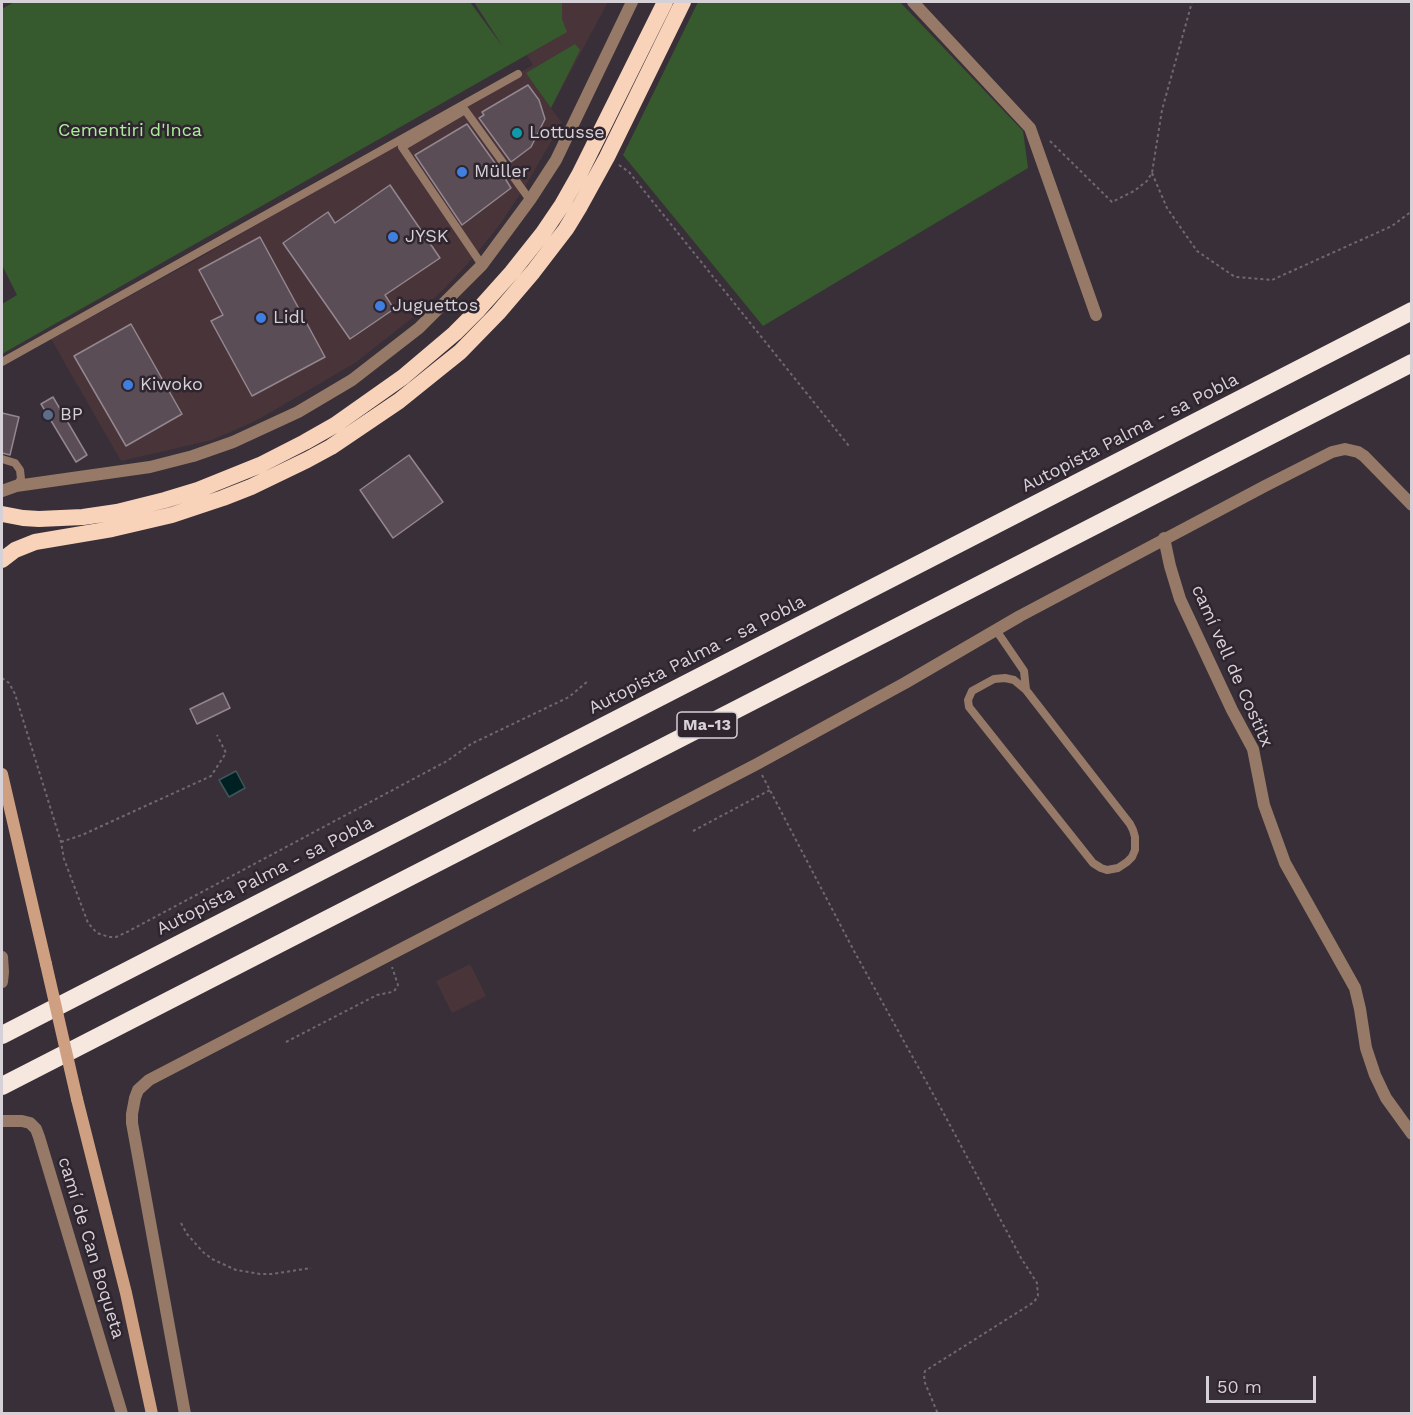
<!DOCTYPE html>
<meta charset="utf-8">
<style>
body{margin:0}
#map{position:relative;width:1413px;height:1415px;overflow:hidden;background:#382f39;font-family:"Work Sans",sans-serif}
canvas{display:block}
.frame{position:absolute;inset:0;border:3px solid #d6d0d7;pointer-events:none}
.scale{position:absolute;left:1206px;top:1376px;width:110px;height:27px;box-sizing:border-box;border:3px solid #d6d0d7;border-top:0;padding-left:8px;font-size:18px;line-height:21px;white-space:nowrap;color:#d6d0d7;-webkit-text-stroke:4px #2e252f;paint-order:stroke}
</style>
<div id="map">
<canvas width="1413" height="1415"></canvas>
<div class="frame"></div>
<div class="scale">50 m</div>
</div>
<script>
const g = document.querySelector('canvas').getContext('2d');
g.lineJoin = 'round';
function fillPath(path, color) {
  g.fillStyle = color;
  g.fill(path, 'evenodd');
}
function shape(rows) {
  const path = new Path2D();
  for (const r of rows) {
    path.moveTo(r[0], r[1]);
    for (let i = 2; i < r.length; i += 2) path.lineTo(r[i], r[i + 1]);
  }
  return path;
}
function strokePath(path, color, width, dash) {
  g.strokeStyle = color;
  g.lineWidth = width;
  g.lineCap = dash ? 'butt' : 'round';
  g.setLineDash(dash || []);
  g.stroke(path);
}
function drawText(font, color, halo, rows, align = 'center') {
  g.font = font + ' "Work Sans",sans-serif';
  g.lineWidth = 5;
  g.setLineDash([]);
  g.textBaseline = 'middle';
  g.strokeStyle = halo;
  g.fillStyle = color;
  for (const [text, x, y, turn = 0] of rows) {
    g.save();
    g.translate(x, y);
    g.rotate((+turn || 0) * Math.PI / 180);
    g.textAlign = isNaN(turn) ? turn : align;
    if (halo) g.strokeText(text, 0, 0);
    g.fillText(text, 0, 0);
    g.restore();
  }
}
fillPath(shape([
 [493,2,608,2,551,108,562,123,526,185,501,223,474,257,444,289,411,319,355,363,266,415,251,423,212,440,121,461,51,339,194,261,533,65],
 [470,964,486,996,452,1013,436,981]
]), '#483439');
fillPath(shape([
 [14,2,470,2,503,47,474,2,562,2,562,19,567,32,2,354,2,304,17,295,2,265,2,9],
 [698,2,900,2,1023,131,1028,168,763,326,623,155],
 [575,44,580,50,551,108,526,73]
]), '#365a2d');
const water = shape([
 [236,771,245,788,229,797,219,780,236,771]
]);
fillPath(water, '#002124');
strokePath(water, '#40565a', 1.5);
const building = shape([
 [528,85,539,100,545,119,531,147,511,162,479,118,484,115,482,112,528,85],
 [467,124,500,170,511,188,462,225,415,155,467,124],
 [390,185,440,258,385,295,394,309,350,339,283,243,328,212,335,223,390,185],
 [260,237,325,357,252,396,211,321,223,315,199,270,260,237],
 [131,324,182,414,126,446,74,356,131,324],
 [53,397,87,455,76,462,41,404,53,397],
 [2,413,19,417,10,455,2,453,2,413],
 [409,455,443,502,393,538,360,490,409,455],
 [223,693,230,708,197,724,190,709,223,693]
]);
fillPath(building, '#5b4d56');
strokePath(building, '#94868f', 1.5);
strokePath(shape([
 [1050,141,1112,202,1134,191,1147,181,1152,173,1162,110,1192,2],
 [619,165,629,172,849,446],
 [1152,173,1167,208,1197,251,1235,277,1272,280,1392,226,1412,211],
 [2,678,9,683,15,694,61,842,64,859,88,923,97,933,109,937,116,937,127,932,447,761,471,744,569,697,588,681],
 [762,775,854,951,943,1112,1021,1258,1037,1283,1038,1296,1034,1302,925,1371,924,1375,925,1383,938,1414],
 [693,831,770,790],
 [61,842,82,835,211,776,226,753,217,735],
 [286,1042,377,995,392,992,395,990,398,985,392,967],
 [181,1223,187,1234,203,1252,212,1259,236,1270,260,1274,272,1274,311,1268]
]), '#706871', 2, [3, 3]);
strokePath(shape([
 [482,265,402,147,465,110,530,200],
 [2,362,518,74],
 [2,459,15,463,20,470,21,479,16,486],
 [996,630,1024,671,1026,690,1130,824,1133,830,1135,837,1135,850,1132,857,1127,862,1118,868,1107,870,1101,868,1093,863,969,707,968,700,972,691,994,679,1005,678,1014,680,1026,690]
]), '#967966', 8);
strokePath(shape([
 [913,2,1030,128,1096,315],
 [2,491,16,486,150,467,193,456,233,442,298,412,352,380,419,328,482,265,530,200,556,160,632,2],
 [1164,538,1170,566,1180,599,1232,710,1253,749,1264,805,1285,863,1355,988,1360,1009,1366,1048,1375,1075,1386,1098,1412,1134],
 [2,957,3,972,2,982],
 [2,1121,22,1121,30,1123,36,1129,39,1137,122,1414],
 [185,1414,132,1123,132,1114,135,1098,138,1090,149,1080,757,764,905,683,1020,616,1265,486,1332,452,1345,449,1358,452,1364,456,1412,505]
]), '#967966', 12);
strokePath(shape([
 [2,774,46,964],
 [77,1099,126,1293,152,1414]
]), '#cea081', 12);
strokePath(shape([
 [2,514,23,518,39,519,83,517,117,512,165,500,198,490,260,465,305,442,335,425,403,377,455,333,478,310,512,272,543,233,562,205,579,175,665,2],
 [2,560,15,550,35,542,112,529,172,515,223,498,251,487,307,460,331,447,399,401,440,368,460,352,498,313,533,272,566,229,580,206,607,157,683,2]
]), '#f8d3ba', 16);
strokePath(shape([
 [2,1035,1412,311],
 [2,1086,1412,363]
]), '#f6e8de', 18);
strokePath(shape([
 [46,964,77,1099]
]), '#cea081', 12);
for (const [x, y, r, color] of [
 [517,133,6,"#0f9aa8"],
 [462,172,6,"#3f7fe0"],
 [393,237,6,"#3f7fe0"],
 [380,306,6,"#3f7fe0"],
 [261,318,6,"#3f7fe0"],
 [128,385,6,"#3f7fe0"],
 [48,415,6,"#5c6f8a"]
]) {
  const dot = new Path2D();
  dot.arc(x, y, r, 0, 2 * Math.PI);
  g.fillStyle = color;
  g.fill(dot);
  strokePath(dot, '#2e252f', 2);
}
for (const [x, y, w] of [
 [707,725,60]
]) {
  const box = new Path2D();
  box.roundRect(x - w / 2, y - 13, w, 26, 4.5);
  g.fillStyle = '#2e252f';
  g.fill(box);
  strokePath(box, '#d6d0d7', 1.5);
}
drawText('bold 16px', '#d6d0d7', null, [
 ["Ma-13",707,725]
]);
drawText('18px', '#aaee9a', '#2e252f', [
 ["Cementiri d'Inca",130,131]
]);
drawText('18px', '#d6d0d7', '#2e252f', [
 ["Lottusse",529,133],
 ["Müller",474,172],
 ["JYSK",405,237],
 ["Juguettos",392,306],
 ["Lidl",273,318],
 ["Kiwoko",140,385],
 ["BP",60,415]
], 'left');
drawText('18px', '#d6d0d7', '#2e252f', [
 ["Autopista Palma - sa Pobla",1130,433,-27],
 ["Autopista Palma - sa Pobla",697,655,-27],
 ["camí vell de Costitx",1232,666,66],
 ["Autopista Palma - sa Pobla",265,876,-27],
 ["camí de Can Boqueta",91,1248,73]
]);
</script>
